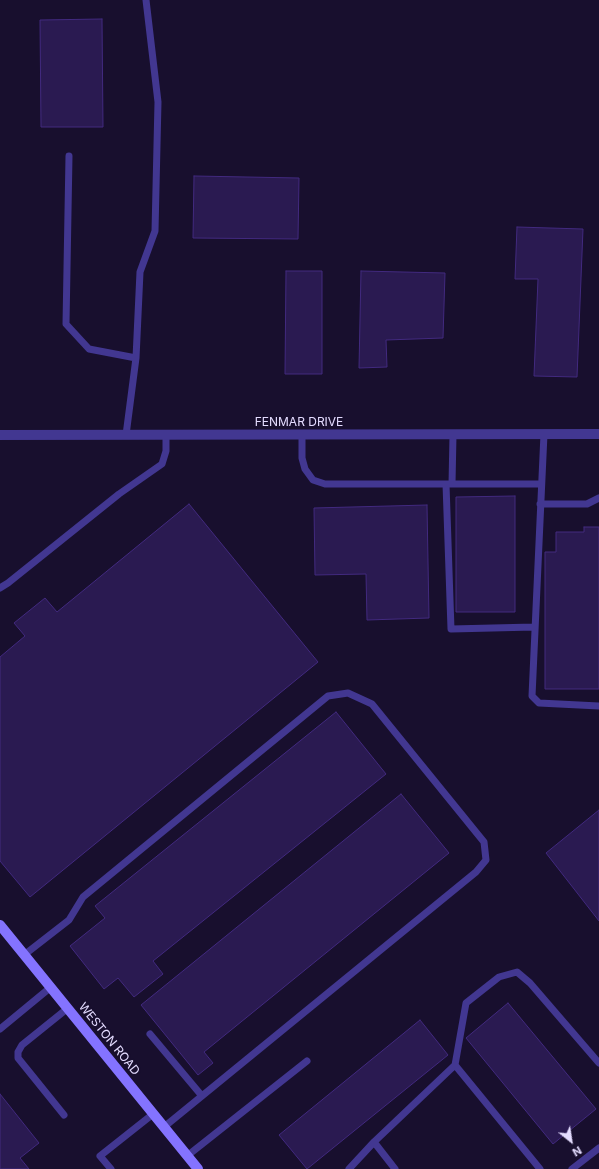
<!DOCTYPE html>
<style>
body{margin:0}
#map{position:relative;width:599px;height:1169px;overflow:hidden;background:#180f2e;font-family:Inter,sans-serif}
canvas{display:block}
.north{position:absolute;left:551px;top:1121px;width:40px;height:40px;-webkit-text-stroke:3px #180f2e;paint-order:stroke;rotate:150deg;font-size:11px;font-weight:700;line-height:16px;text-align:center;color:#e4dcff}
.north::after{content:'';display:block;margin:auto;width:14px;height:18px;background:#e4dcff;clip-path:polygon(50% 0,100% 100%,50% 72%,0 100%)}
</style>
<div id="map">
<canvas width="599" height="1169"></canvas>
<div class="north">N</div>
</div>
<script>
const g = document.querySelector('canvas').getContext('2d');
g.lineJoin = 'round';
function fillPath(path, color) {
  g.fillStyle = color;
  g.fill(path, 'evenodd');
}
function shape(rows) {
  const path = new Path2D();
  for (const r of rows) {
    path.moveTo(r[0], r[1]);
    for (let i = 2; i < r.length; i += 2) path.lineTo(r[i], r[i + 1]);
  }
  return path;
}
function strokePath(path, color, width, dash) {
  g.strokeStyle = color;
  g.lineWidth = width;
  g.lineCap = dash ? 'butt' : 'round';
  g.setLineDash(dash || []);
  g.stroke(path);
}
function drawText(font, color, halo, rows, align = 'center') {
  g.font = font + ' Inter,sans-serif';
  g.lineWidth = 3.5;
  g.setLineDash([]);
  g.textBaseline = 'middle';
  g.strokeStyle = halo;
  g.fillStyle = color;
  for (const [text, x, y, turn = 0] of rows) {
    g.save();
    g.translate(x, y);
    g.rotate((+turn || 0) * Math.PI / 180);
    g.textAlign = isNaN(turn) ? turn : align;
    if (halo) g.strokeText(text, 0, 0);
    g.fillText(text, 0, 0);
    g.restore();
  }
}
const building = shape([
 [102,19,103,127,41,127,40,20,102,19],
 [194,176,299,178,298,239,193,238,194,176],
 [517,227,583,229,577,377,534,376,538,279,515,279,517,227],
 [286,271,322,271,322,374,285,374,286,271],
 [361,271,445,273,443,338,386,340,387,367,359,368,361,271],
 [515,496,515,612,456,612,456,497,515,496],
 [189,504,318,662,30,897,0,861,0,657,25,636,14,623,45,598,57,612,189,504],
 [427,505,429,618,367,620,366,574,315,575,314,508,427,505],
 [584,527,599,527,599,689,545,689,545,552,556,552,556,532,584,532,584,527],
 [336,712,386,774,153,961,163,974,134,997,118,978,104,989,70,946,105,918,95,906,336,712],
 [401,794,449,853,204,1052,213,1063,198,1075,141,1005,401,794],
 [599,810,599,921,546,853,599,810],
 [508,1003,596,1109,553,1144,466,1038,508,1003],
 [420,1020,448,1055,307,1169,279,1135,420,1020],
 [0,1094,39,1143,20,1158,29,1169,0,1169,0,1094]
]);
fillPath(building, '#2a1a51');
strokePath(building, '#422a7f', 1);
strokePath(shape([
 [69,156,66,324,89,349,136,358],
 [544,434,532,696,539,703,599,706],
 [126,435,136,358,140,272,155,231,158,102,146,0],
 [302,435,302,458,305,469,313,480,325,484,541,484],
 [446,484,451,629,534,627],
 [452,484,453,435],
 [540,504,587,504,599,498],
 [0,588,8,583,119,494,162,464,166,451,166,435],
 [24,955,69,920,83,897,328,696,348,693,372,704,484,842,486,860,476,872,164,1127],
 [0,1029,51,987],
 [150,1034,202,1096],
 [455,1065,540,1169],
 [64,1115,18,1058,18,1052,22,1045,68,1008],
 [374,1142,455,1065,466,1003,499,977,517,972,530,983,599,1063],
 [187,1156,307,1061],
 [111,1169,100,1156,153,1114],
 [349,1169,374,1142,395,1169],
 [572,1169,599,1148]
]), '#423791', 7);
strokePath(shape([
 [0,435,599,434]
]), '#423791', 10);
strokePath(shape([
 [0,925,198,1169]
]), '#8473ff', 10);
drawText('12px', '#e4dcff', '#180f2e', [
 ["FENMAR DRIVE",299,422],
 ["WESTON ROAD",109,1039,51]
]);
</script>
